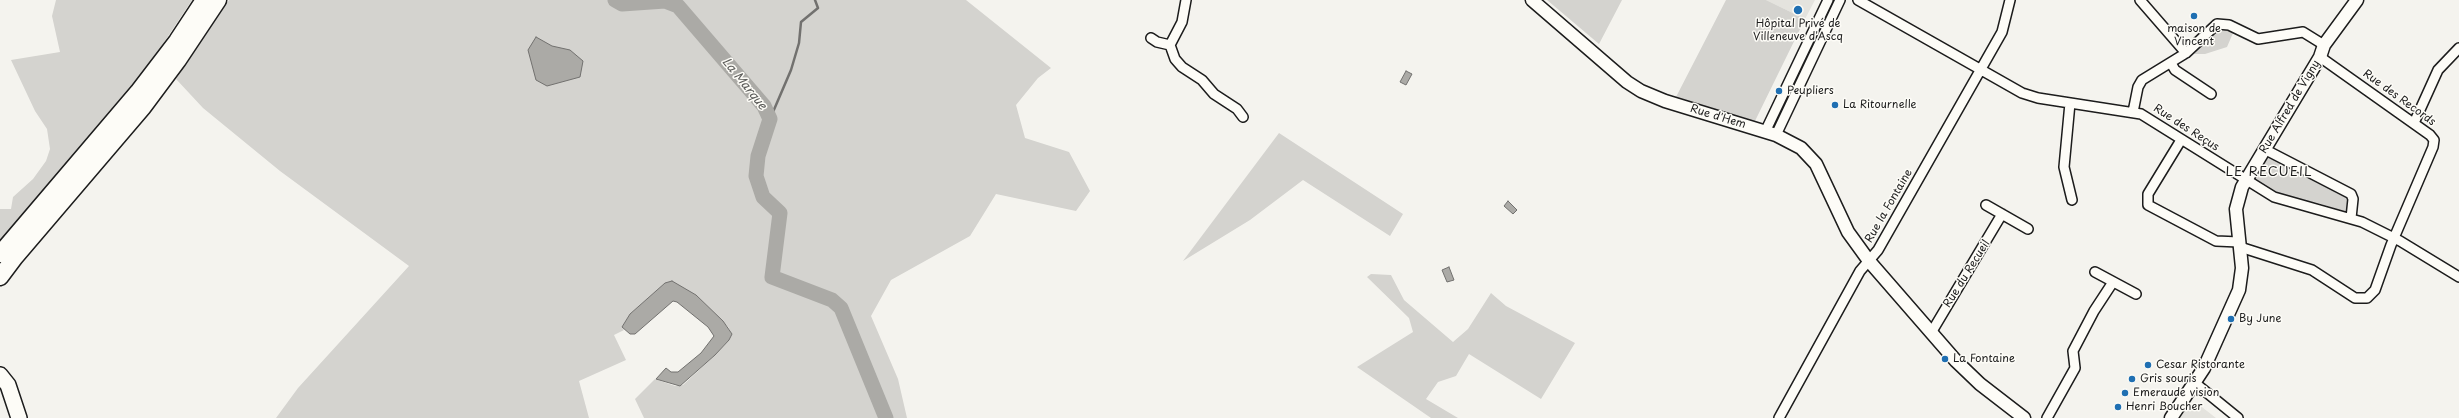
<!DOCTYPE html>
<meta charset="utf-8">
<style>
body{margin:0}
canvas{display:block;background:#f4f3ee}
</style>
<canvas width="2459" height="418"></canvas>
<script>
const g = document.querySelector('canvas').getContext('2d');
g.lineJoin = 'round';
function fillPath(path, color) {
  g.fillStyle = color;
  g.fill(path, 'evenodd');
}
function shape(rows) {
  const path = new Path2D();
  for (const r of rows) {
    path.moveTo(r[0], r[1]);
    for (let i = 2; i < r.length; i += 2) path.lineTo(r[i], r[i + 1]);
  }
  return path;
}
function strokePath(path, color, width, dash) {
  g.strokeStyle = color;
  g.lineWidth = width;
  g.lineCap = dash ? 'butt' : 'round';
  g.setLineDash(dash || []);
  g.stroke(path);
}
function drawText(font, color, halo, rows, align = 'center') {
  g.font = font + ' "Playpen Sans",sans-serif';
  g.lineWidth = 3;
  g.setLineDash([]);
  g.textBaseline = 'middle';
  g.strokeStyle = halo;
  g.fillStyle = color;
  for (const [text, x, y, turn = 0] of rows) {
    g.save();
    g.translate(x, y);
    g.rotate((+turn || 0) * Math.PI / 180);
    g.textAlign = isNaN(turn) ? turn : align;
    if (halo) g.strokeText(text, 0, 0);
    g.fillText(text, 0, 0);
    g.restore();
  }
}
fillPath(shape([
 [1766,0,1815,0,1805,19],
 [2189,404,2198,404,2216,418,2180,418]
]), '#e4e3de');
fillPath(shape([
 [56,0,192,0,147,68,0,245,0,209,11,209,13,197,33,179,46,161,50,149,47,129,35,111,11,60,60,52,52,16],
 [229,0,966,0,1051,68,1038,78,1016,105,1025,138,1069,152,1090,191,1076,211,996,194,970,236,891,280,871,316,898,379,907,418,644,418,635,399,655,379,675,386,683,385,715,355,729,340,732,334,728,327,696,295,665,283,630,314,622,327,624,330,614,335,626,360,579,381,589,418,276,418,298,388,409,266,280,171,203,108,176,79],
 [1547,0,1622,0,1599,44],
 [1726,0,1766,0,1805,19,1755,121,1676,97],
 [2225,30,2233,33,2227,47,2205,54,2194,54,2214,33],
 [1279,133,1403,214,1390,236,1303,180,1250,220,1183,261],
 [2266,153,2346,195,2349,199,2349,213,2318,203,2281,196,2257,184,2253,176],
 [1371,274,1391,275,1404,300,1453,342,1468,329,1491,293,1506,306,1575,343,1541,399,1469,354,1456,376,1438,382,1426,399,1458,418,1431,418,1357,367,1413,332,1409,318,1367,277]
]), '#d4d3cf');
const water = shape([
 [536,37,552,46,570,50,583,61,580,77,547,86,536,80,528,50,536,37],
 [1406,71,1412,74,1406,85,1400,82,1406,71],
 [1508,201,1517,210,1513,214,1504,206,1508,201],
 [1449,267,1454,280,1447,282,1442,270,1449,267],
 [672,281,696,295,723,321,732,334,729,340,715,355,680,386,656,379,666,368,671,372,678,372,701,353,714,336,708,327,677,302,673,301,635,334,630,334,622,327,630,314,665,283,672,281]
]);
fillPath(water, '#abaaa6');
strokePath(water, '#72716f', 1);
strokePath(shape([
 [770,119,791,70,799,43,801,22,818,8,815,0]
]), '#72716f', 2.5);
strokePath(shape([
 [615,0,622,4,665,1,678,6,764,106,770,119,758,156,756,176,763,197,780,213,772,277,832,300,841,308,886,418]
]), '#abaaa6', 15);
const minor = shape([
 [1858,0,2022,93,2038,98,2141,114,2274,197,2362,222,2400,241,2459,277],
 [2140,0,2186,53],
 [1151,38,1157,42,1170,45,1175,59,1182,67,1202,80,1214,94,1237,109,1243,117],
 [1170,45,1182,22,1186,0],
 [2171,63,2175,70,2211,94],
 [2070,103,2064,167,2072,200],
 [2133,112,2138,87,2142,80,2186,53,2217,24,2229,25,2258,39,2303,32,2324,45],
 [2414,123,2438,70,2459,48],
 [1765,132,1828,0],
 [1776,135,1840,0],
 [2181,140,2148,194,2148,205,2216,241,2239,242],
 [2264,149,2351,194,2353,199,2351,218],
 [1986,205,2028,229],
 [2240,247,2312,270,2355,298,2367,298,2375,290,2391,245,2433,147,2434,140,2430,135,2320,57],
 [2095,272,2136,294],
 [1931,333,2002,214],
 [2195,383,2238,418],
 [1779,418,1860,271,1878,250,2002,32,2010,0],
 [2047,418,2075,368,2073,351,2094,311,2113,282]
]);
const tertiary = shape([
 [1532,0,1627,82,1641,91,1665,101,1776,135,1801,148,1816,164,1848,232,1869,261,1956,361,1980,384,2024,418],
 [2171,418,2204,368,2239,290,2242,268,2236,209,2242,187,2320,57,2324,45,2357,0]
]);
const primary = shape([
 [0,375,8,385,19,418]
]);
const trunk = shape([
 [0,254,138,92,177,41,204,0],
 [0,277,15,257,143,107,178,60,218,0]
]);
strokePath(minor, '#1c1c1c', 12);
strokePath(tertiary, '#1c1c1c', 15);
strokePath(primary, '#1c1c1c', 18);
strokePath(trunk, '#1c1c1c', 19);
strokePath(minor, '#fdfcf7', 9);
strokePath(tertiary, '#fdfcf7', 12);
strokePath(primary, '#fdfcf7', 15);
strokePath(trunk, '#fdfcf7', 16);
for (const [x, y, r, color] of [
 [1798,10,5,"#1f6fb2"],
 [2194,16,4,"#1f6fb2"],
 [1779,91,4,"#1f6fb2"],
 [1835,105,4,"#1f6fb2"],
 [2231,319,4,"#1f6fb2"],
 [1945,359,4,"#1f6fb2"],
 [2148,365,4,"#1f6fb2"],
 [2132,379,4,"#1f6fb2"],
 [2125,393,4,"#1f6fb2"],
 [2118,407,4,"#1f6fb2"]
]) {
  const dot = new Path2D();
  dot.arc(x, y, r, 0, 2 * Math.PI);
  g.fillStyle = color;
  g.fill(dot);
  strokePath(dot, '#fdfcf7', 1.5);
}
drawText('11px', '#1c1c1c', '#fdfcf7', [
 ["Hôpital Privé de",1798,24,"center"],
 ["Villeneuve d'Ascq",1798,37,"center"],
 ["maison de",2194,29,"center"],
 ["Vincent",2194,42,"center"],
 ["Peupliers",1787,91],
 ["La Ritournelle",1843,105],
 ["By June",2239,319],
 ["La Fontaine",1953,359],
 ["Cesar Ristorante",2156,365],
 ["Gris souris",2140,379],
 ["Emeraude vision",2133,393],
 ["Henri Boucher",2126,407]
], 'left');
drawText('11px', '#1c1c1c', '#fdfcf7', [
 ["Rue des Records",2399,98,36],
 ["Rue Alfred de Vigny",2290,107,-59],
 ["Rue d'Hem",1718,117,17],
 ["Rue des Reçus",2186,128,33],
 ["Rue la Fontaine",1889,206,-60],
 ["Rue du Recueil",1967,274,-58]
]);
drawText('italic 12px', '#5c5c5a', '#fdfcf7', [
 ["La Marque",744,84,51]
]);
g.letterSpacing = '1px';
drawText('13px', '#1c1c1c', '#fdfcf7', [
 ["LE RECUEIL",2269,172]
]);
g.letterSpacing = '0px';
</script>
